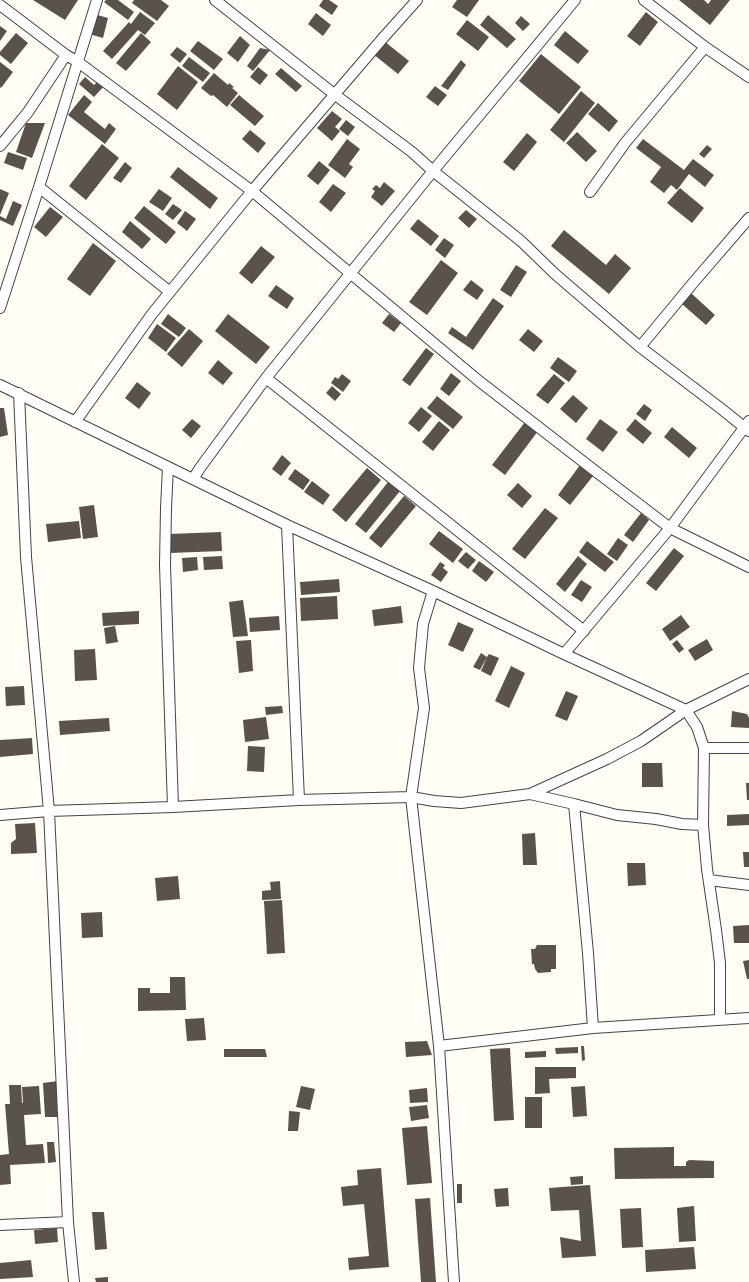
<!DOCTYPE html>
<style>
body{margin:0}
canvas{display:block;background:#fffdf5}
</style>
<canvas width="749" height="1282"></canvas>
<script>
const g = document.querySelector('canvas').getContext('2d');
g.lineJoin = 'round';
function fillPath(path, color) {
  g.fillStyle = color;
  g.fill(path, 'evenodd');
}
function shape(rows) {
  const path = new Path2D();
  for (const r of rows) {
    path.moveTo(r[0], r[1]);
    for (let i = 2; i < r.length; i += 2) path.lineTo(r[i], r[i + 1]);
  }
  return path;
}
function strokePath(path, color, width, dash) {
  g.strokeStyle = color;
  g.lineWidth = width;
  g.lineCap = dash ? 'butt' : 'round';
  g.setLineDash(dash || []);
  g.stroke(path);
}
fillPath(shape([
 [33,0,78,0,65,20],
 [106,0,118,0,134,12,128,20,104,2],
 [134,0,161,0,169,6,157,21,132,3],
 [323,0,329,0,338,6,332,15,319,6],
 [457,0,479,0,467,17,452,7],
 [679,0,704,0,708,4,711,0,730,0,710,25],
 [140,12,155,23,145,35,138,30,112,59,103,51,129,22,131,24],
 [646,12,658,22,640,46,627,36],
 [316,13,331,25,323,36,308,24],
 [94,14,108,18,103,38,89,34],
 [488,15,516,39,507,48,480,25],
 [521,16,530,24,523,31,515,23],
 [467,20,489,37,478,51,456,34],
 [0,26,7,31,0,41],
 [565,31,589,51,578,64,554,45],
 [16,33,28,43,11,64,0,55,0,52],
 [141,33,151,42,126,71,116,63],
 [240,36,250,45,238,62,227,53],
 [198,41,223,59,214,70,190,51],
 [384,41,409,61,398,74,373,54],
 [177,47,187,54,180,63,170,55],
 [260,48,270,50,253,71,247,66],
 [541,54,581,87,559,114,519,81],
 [189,57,210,73,203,82,182,66],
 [461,60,466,65,448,90,441,86],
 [0,62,13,72,1,88,0,87],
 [178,66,198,82,177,110,157,94],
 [258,67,268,75,260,85,250,77],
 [281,68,302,86,296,92,275,74],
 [214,73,228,85,229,83,234,87,232,88,238,93,227,107,213,95,211,96,201,88],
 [85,77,94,85,99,80,105,85,94,97,79,84],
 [435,86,447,95,438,106,426,97],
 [581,91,595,103,564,142,550,130],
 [84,95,92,102,84,112,105,129,109,123,116,129,105,144,68,115],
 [239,95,264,116,255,126,230,105],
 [598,103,618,121,609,132,588,114],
 [332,111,342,119,335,127,340,131,332,141,317,128],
 [346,120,355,127,348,136,339,129],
 [26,123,45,123,32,158,16,152],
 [250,130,266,143,258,153,242,139],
 [577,132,597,151,586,162,566,143],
 [527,133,537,142,514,171,503,162],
 [347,139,360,149,349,164,353,167,345,178,328,165],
 [643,139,684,170,693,159,714,175,705,187,689,174,677,190,671,185,664,193,650,182,661,167,636,148],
 [102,144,119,158,86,200,69,186],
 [707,145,712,149,704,158,699,154],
 [8,152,27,158,23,170,4,163],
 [319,161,330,170,318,185,307,176],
 [125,162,132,168,121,183,113,178],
 [178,167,218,198,210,209,170,177],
 [384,182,395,191,382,206,371,197,375,191,372,189,376,185,380,188],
 [333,184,346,193,331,212,319,202],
 [680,188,704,208,692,223,667,203],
 [0,189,9,193,0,215],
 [159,189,172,198,163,211,149,202],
 [13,201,22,205,13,226,0,220,0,216,6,219],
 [173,204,182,210,173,220,165,214],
 [144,206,176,232,166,244,134,218],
 [50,207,63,217,46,237,34,227],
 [466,210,477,219,469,228,458,218],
 [185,211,196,219,187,231,177,223],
 [418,219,439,236,431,246,410,229],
 [130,221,151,239,142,249,122,232],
 [564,230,606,265,615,254,631,268,609,294,551,246],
 [444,238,454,245,445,258,435,250],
 [93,243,116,261,90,296,67,279],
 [261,246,275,257,252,284,239,273],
 [441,260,458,273,427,315,409,302],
 [516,265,527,272,511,297,500,290],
 [471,280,484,290,477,300,463,290],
 [276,285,294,298,287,309,268,296],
 [691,293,715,315,706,325,682,304],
 [493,298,504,306,473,350,448,333,452,327,466,337],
 [168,314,186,328,179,337,161,324],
 [228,314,270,347,256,364,215,331],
 [389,314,401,323,394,332,382,323],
 [157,324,176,338,166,352,148,338],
 [189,329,203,341,182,367,167,354],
 [528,329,543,341,534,352,519,340],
 [426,348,434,354,410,386,402,380],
 [558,357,577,371,569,382,550,368],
 [218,360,233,373,223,385,208,373],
 [451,373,461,381,449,396,440,389],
 [342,374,351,381,343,392,331,383,335,377,338,379],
 [554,374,565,383,548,404,536,395],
 [137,382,151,393,139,409,125,398],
 [332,386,341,394,335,401,326,393],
 [573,395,588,408,576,423,560,409],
 [437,396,463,417,453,429,427,408],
 [644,404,652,410,645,421,636,414],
 [421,407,432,416,419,432,408,423],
 [0,408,4,408,8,435,0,437],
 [192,419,201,426,191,438,182,430],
 [600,419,618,432,603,452,586,439],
 [635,419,652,433,643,444,626,430],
 [439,421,450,430,433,451,422,442],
 [525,422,538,431,505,475,492,465],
 [672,427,697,448,689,458,664,437],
 [282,455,291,463,281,476,272,469],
 [580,465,593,476,570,505,558,495],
 [367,468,381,480,346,522,332,510],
 [295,469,310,480,303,490,288,479],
 [312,481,330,495,323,505,304,492],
 [388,482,400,491,366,533,355,524],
 [518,483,532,496,522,508,507,495],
 [404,496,416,506,381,548,369,538],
 [94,505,98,537,83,539,79,507],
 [545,508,558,518,525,559,512,549],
 [641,513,649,520,633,542,624,535],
 [79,521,81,538,48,542,46,524],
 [439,531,463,549,453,563,429,544],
 [221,532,222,551,170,553,169,534],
 [618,538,628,545,617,561,607,554],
 [587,541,614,562,605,572,579,552],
 [674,548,684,556,656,591,646,583],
 [466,552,476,560,468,569,458,561],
 [222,556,223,569,204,570,203,557],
 [578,556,587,564,565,592,556,584],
 [197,557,198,570,183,572,182,558],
 [479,561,494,572,486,582,472,571],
 [440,562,445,565,443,568,448,572,441,582,431,575],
 [339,579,340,592,301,595,300,582],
 [581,580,592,587,582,602,571,595],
 [337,596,338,619,301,621,300,598],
 [243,600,248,636,233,637,229,602],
 [401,606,403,623,374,626,372,610],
 [139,611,139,624,103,626,102,613],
 [681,615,690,627,670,641,662,629],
 [279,616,280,630,250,632,249,618],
 [458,622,474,629,463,652,448,645],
 [115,626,118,642,106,644,104,628],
 [707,639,713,650,695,661,688,650],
 [251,640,253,671,239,673,236,641],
 [677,640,684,649,679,653,672,644],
 [95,649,97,680,75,681,74,650],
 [481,653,487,657,489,654,499,658,491,676,481,671,487,657,480,670,473,667],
 [511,666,525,673,509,708,495,701],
 [24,686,25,705,6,706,5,687],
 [566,691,578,696,567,721,555,716],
 [282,706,283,713,266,715,265,707],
 [732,711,747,714,749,718,749,728,731,727],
 [266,717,269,739,245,742,243,720],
 [109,718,110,731,60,735,59,721],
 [32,738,33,754,0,757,0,740],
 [248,746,265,747,264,772,247,771],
 [642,763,662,763,663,787,642,787],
 [746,783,749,783,749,800,747,800],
 [749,814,749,825,727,826,727,815],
 [35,823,37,853,11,854,11,843,16,839,15,824],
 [535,833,537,865,523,865,522,834],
 [743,852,749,852,749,867,744,867],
 [627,863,645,863,646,885,628,886],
 [178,876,180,899,157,901,155,878],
 [280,881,281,899,262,900,262,891,271,890,270,882],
 [282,900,285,953,267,954,264,901],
 [102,912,103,937,82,938,81,913],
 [749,925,749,943,734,943,733,926],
 [537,945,556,945,556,969,551,969,551,972,538,973,535,969,534,964,532,964,531,949,535,949],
 [749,960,749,979,747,979,743,961],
 [170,977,185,977,186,1010,138,1011,138,988,150,988,150,993,170,993],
 [204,1018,206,1040,187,1041,185,1019],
 [427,1041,432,1055,406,1057,405,1042],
 [581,1046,584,1046,585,1060,582,1061],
 [578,1047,578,1053,556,1054,555,1048],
 [510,1048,514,1120,494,1121,490,1049],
 [224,1049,265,1049,267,1057,224,1057],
 [546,1051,546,1057,525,1058,525,1052],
 [535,1067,576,1067,576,1078,549,1079,550,1093,535,1094],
 [58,1081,60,1117,45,1117,43,1083],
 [9,1085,21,1085,22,1103,23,1103,22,1087,39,1086,41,1114,24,1115,26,1145,43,1144,45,1163,10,1165,11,1184,0,1185,0,1155,9,1154,5,1104,10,1104],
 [301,1086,315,1089,310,1110,296,1107],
 [585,1086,587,1116,573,1117,571,1087],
 [427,1088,428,1102,410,1103,409,1090],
 [525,1097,542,1097,542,1128,525,1128],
 [427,1105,429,1118,411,1121,409,1107],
 [289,1111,300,1112,298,1131,288,1131],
 [427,1126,432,1183,407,1185,402,1128],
 [47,1142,54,1142,56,1162,48,1163],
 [674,1147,674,1166,686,1166,686,1162,689,1160,714,1161,714,1178,615,1179,614,1148],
 [381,1168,389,1267,349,1270,348,1258,369,1256,364,1204,343,1206,341,1187,358,1185,357,1170],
 [583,1176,583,1184,571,1185,570,1177],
 [457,1184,462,1184,462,1203,457,1203],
 [590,1185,596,1256,562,1258,560,1237,581,1241,579,1210,551,1211,549,1188],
 [508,1188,509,1206,496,1207,494,1189],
 [430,1198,436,1282,421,1282,415,1199],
 [694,1206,696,1241,679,1242,677,1208],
 [641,1208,643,1247,622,1248,620,1209],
 [92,1212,104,1212,107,1249,95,1250],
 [57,1228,58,1242,35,1244,34,1230],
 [694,1247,696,1269,646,1272,645,1250],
 [31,1260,33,1277,0,1279,0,1263],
 [108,1277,108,1282,96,1282,95,1278]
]), '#5a524d');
const minor = shape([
 [215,0,334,94,412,152,433,171,521,241,555,274,640,347,719,407,749,431],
 [644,0,705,47,749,77],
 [0,5,66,55,78,62,252,191,479,381,590,467,670,528,749,567],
 [0,146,28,112,66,55],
 [39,187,170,292],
 [590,192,625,143,705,47],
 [0,308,39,187,97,0],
 [640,347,693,283,749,218],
 [266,378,584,631],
 [0,385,287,525,433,591,564,654,686,710,749,679],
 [19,393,26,557,49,811,68,1222,74,1282],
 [75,422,152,314,252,191,383,38,417,0],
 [168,467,166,508,165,565,173,807],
 [193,479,200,468,266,378,433,171,575,0],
 [287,525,299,800],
 [433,591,423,624,419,668,424,708,411,797,439,1046,454,1282],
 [564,654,670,528,749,421],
 [704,748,749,748],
 [530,794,574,804,617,815,656,819,682,824,703,825],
 [574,804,588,953,593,1028],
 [0,815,49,811,173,807,299,800,411,797,434,801,461,803,530,794,607,759,641,741,686,710,697,727,704,748,703,825,707,869,716,930,720,963,720,1020],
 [709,880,749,885],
 [439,1046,593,1028,749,1018],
 [0,1225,68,1222]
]);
strokePath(minor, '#444', 12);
strokePath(minor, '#fff', 10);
</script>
